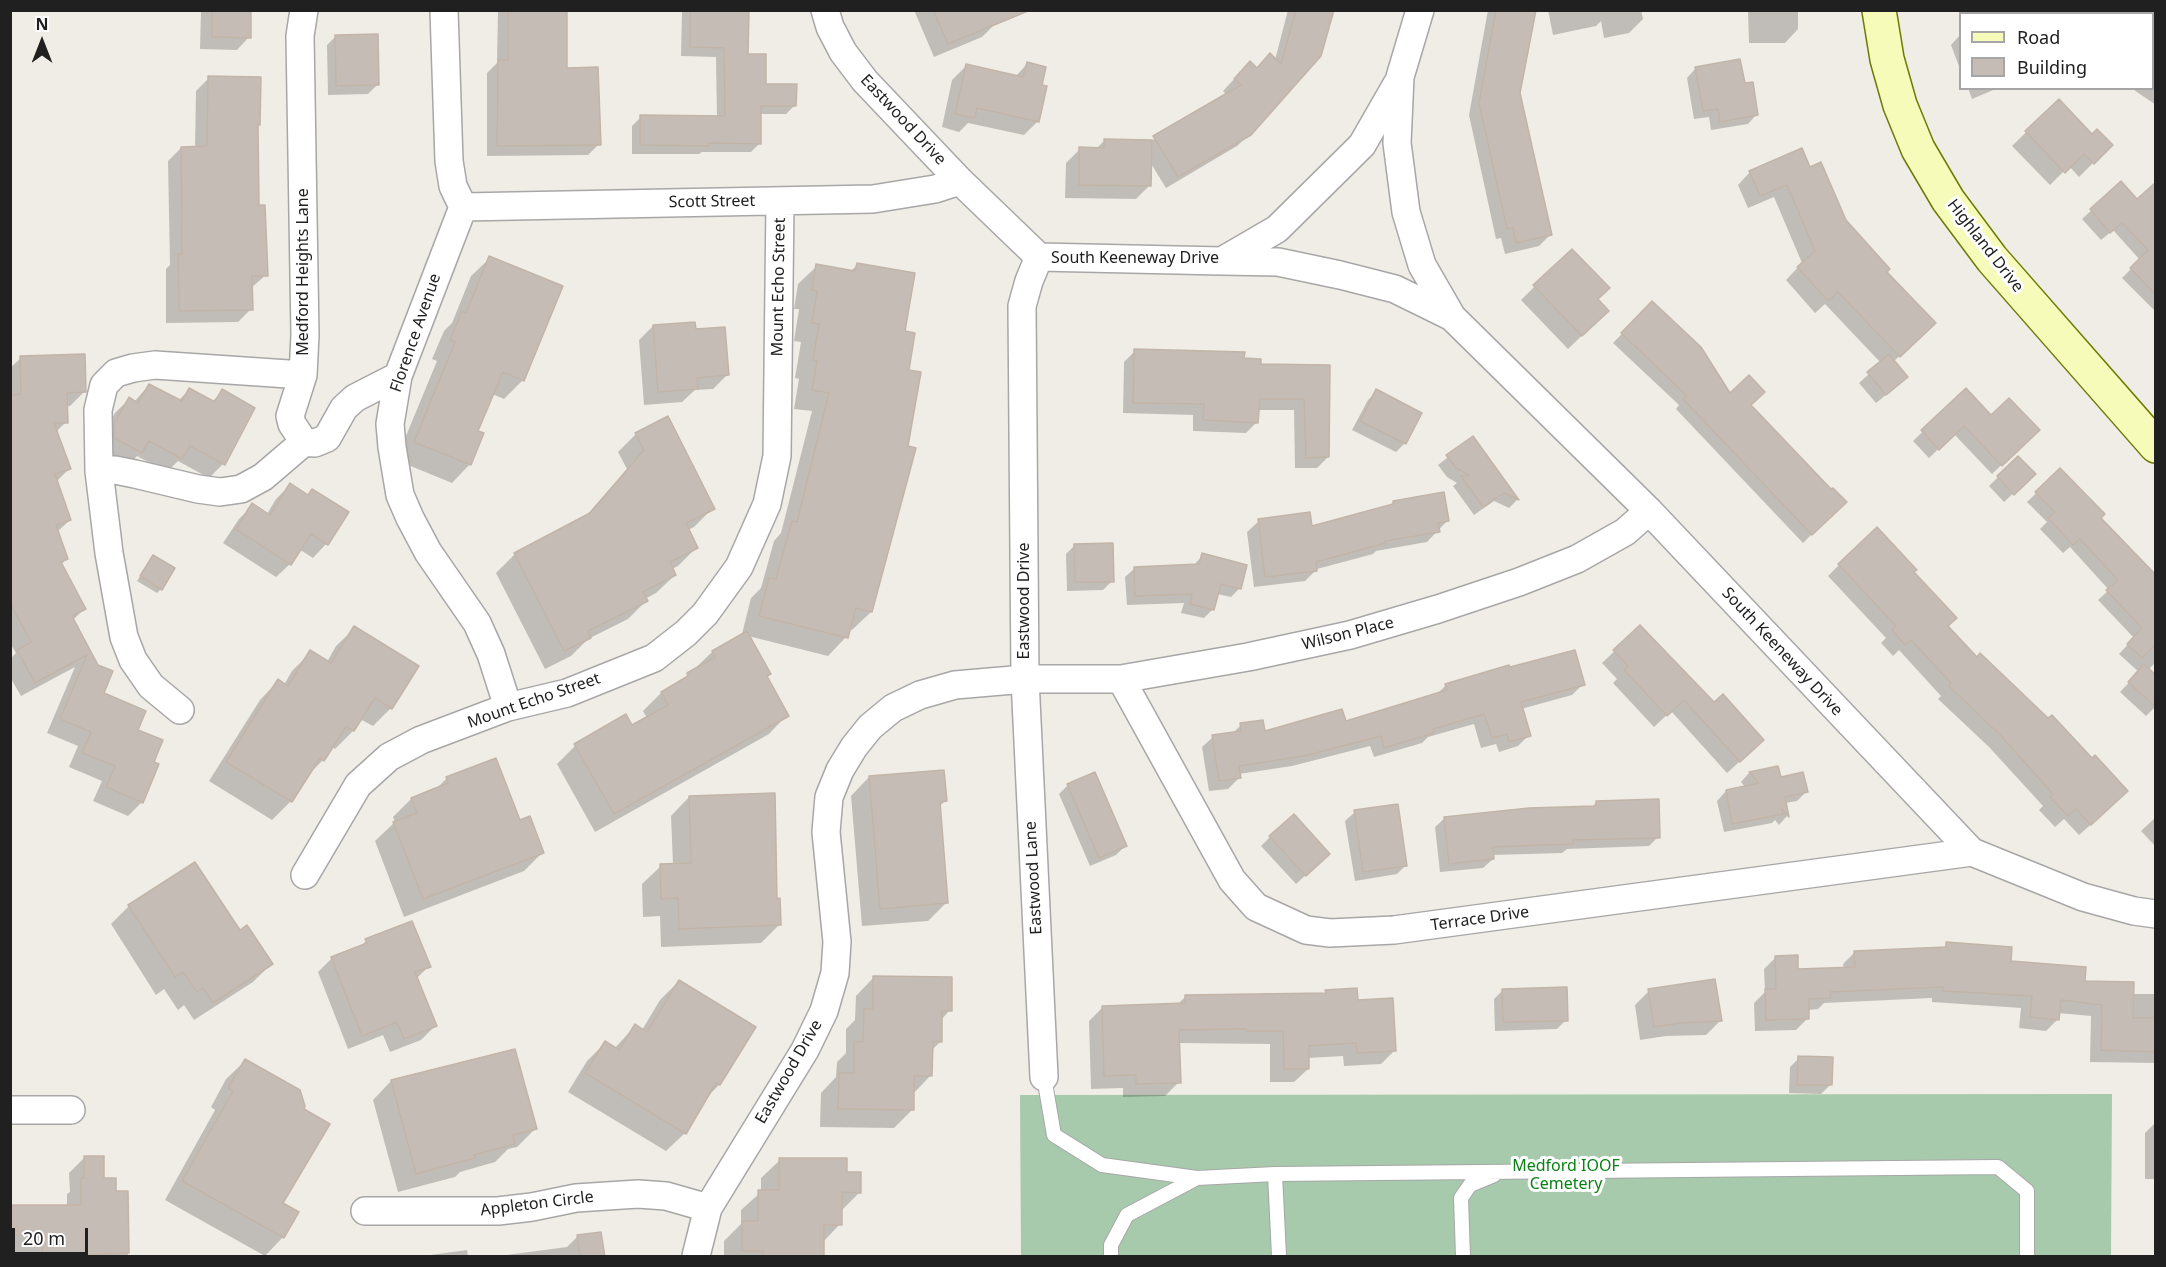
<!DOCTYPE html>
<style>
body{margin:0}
#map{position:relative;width:2166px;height:1267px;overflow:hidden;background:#f0ede6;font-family:"Noto Sans",sans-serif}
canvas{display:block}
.frame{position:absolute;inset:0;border:12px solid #202020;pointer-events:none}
.legend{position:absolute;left:1959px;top:12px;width:195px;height:78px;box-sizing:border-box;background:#fff;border:2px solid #a6a6a6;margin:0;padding:8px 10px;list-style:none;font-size:18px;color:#202020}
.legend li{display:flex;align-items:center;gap:12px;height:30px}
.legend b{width:30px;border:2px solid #a6a6a6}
.north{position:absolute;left:12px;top:12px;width:60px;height:60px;-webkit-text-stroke:4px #fff;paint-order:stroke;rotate:0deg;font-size:16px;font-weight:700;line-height:24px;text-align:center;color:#202020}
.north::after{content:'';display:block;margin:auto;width:21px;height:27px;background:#202020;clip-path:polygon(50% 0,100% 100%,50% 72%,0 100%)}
.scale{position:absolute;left:12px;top:1228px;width:76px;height:27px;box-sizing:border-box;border:3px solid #202020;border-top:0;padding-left:8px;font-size:18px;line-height:21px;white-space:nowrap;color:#202020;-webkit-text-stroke:4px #fff;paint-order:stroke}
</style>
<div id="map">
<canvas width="2166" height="1267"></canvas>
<div class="frame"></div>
<ul class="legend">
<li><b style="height:8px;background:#f7fbba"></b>Road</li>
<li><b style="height:16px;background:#c5bdb5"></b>Building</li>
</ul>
<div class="north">N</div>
<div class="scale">20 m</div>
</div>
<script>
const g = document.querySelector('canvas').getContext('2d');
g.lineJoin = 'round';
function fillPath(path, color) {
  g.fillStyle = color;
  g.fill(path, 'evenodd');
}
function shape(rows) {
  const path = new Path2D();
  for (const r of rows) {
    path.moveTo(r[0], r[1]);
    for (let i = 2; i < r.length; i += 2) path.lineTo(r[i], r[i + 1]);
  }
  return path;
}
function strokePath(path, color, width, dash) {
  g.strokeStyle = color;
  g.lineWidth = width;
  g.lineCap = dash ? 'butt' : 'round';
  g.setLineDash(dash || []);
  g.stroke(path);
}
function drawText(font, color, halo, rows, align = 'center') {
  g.font = font + ' "Noto Sans",sans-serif';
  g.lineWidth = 6;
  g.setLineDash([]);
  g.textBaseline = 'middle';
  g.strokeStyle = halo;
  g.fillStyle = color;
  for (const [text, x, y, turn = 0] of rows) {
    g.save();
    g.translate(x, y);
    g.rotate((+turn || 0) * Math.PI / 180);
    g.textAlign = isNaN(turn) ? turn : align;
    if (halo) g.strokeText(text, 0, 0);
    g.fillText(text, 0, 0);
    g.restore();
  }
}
fillPath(shape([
 [2112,1094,2111,1256,1021,1256,1020,1095]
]), '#a7caac');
fillPath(shape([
 [201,10,250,10,249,37,237,50,200,49],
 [498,10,565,10,565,70,599,144,588,155,487,156,487,73,497,63],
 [682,10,748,10,747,56,765,85,795,105,786,114,760,114,760,143,751,152,702,152,699,154,632,154,632,126,641,117,717,118,716,57,681,56],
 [914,10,990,10,996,23,982,37,934,57],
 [1288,10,1332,10,1250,134,1237,146,1166,188,1150,162,1150,185,1136,199,1065,198,1066,163,1080,149,1096,149,1104,141,1151,141,1227,95,1223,91,1238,75,1256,69,1275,60],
 [1488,10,1534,10,1519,93,1550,235,1539,246,1505,254,1501,238,1496,239,1469,115],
 [1548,10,1641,10,1643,19,1629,33,1604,38,1601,21,1596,26,1553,35],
 [1748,10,1798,10,1798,29,1785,43,1749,43],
 [2156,13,2156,39,2152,37,2152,16],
 [1960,35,1960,69,1951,45],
 [336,36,377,85,368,94,328,95,327,45],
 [2156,59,2156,105,2134,90,2152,88,2152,63],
 [1027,64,1040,86,1038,121,1024,135,968,123,959,132,942,127,952,80,966,66,1015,77],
 [1696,68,1744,85,1757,114,1748,124,1711,130,1709,117,1694,119,1687,78],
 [209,78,256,126,258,207,266,275,251,288,251,309,238,322,166,323,166,269,170,265,168,161,181,148,195,148,196,91],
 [1968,88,1998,88,1972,99],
 [2058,101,2092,136,2111,145,2079,177,2069,166,2050,185,2012,146],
 [1810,169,1845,221,1885,272,1921,336,1893,362,1897,386,1876,403,1859,383,1881,363,1825,304,1815,313,1786,280,1802,263,1774,197,1748,208,1738,185,1750,172],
 [2121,183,2137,201,2156,192,2156,312,2122,278,2140,260,2113,230,2101,240,2082,219],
 [490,258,523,380,504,399,492,394,476,432,470,464,452,483,396,460,437,361,432,359,444,331,452,323,471,276],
 [857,265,903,332,871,612,852,630,849,629,846,637,828,656,748,636,770,674,766,678,787,715,769,734,595,832,557,764,575,746,631,727,647,718,643,711,661,693,680,683,712,652,744,635,742,634,751,598,761,588,774,541,781,533,812,411,794,409,799,379,795,378,801,342,794,341,799,309,794,309,798,284,817,266,850,272],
 [1535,286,1596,300,1593,325,1568,349,1521,300],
 [1652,303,1730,395,1749,405,1831,491,1844,502,1803,543,1676,409,1679,405,1613,343],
 [653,326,694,331,727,375,713,389,695,390,682,402,644,405,639,340],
 [1135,351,1243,360,1260,365,1329,367,1328,457,1317,468,1295,468,1294,410,1258,410,1257,422,1246,433,1193,431,1193,415,1123,413,1124,362],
 [21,358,84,392,70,406,66,406,66,422,56,432,69,469,56,482,70,520,57,532,66,559,61,565,85,608,73,620,97,666,102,694,136,731,152,763,142,802,128,816,93,801,102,781,69,767,78,746,47,733,75,667,21,696,10,677,10,659,16,653,10,643,10,368],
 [149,385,178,401,189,390,212,402,222,391,223,464,209,478,178,461,167,472,137,456,127,466,101,452,101,439,115,413,129,399,134,402],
 [1966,390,1991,417,2038,430,1992,474,1954,434,1929,458,1913,441],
 [1377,391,1405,443,1396,452,1352,430,1368,400],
 [636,434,713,508,694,527,688,530,696,548,678,566,672,569,675,575,656,593,645,599,646,601,628,619,588,639,571,656,545,669,496,573,515,554,585,517,627,469,618,452],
 [1473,438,1517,500,1509,508,1494,501,1474,515,1453,486,1457,483,1447,477,1438,465],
 [2060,470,2156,586,2156,662,2148,670,2156,706,2146,716,2120,692,2139,672,2119,654,2134,638,2098,600,2109,590,2070,547,2063,553,2040,529,2047,522,2027,502],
 [2034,474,2004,502,1989,486,1998,477],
 [290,485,307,496,312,490,326,544,313,558,299,549,290,564,276,577,223,543,239,519,253,505,267,514,276,499],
 [1393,503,1448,520,1427,542,1376,551,1373,554,1317,569,1305,581,1254,587,1247,532,1259,521,1311,528,1389,507],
 [1075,545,1112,581,1103,590,1067,591,1066,554],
 [1203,555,1240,588,1231,597,1217,594,1213,609,1204,618,1181,613,1184,603,1127,605,1125,577,1135,568,1193,566],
 [153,557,161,589,157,593,137,581],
 [1839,565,1912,572,1946,626,1977,659,2099,768,2115,803,2079,835,2064,819,2055,827,2039,810,2043,806,1989,747,1938,699,1941,696,1899,650,1893,656,1881,643,1886,638,1828,576],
 [1640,627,1750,752,1727,773,1671,711,1654,727,1613,683,1617,679,1602,663],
 [355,628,391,708,373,726,360,719,353,731,335,749,332,747,323,760,305,778,291,801,272,820,209,781,260,700,278,681,284,685,292,671,311,652,327,662,336,646],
 [1583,684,1572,695,1521,709,1529,735,1518,746,1499,752,1496,744,1481,748,1474,724,1428,737,1422,743,1374,757,1370,746,1292,766,1239,774,1239,778,1228,789,1209,791,1202,747,1213,737,1232,734,1241,725,1264,732,1345,723,1436,695,1446,685],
 [1777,768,1779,779,1806,792,1797,801,1785,803,1787,816,1779,825,1775,820,1772,823,1724,832,1717,801,1726,791,1746,788,1741,782,1749,773],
 [869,777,945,801,939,807,946,903,928,921,862,926,851,796],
 [447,778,519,822,542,853,524,871,404,917,375,841,395,822,393,817,411,799,435,790],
 [1068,785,1125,846,1116,855,1090,866,1059,794],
 [689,797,775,900,779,925,761,943,661,947,660,916,643,917,642,884,661,866,673,865,671,816],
 [1597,802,1658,837,1649,846,1567,849,1562,853,1492,855,1493,859,1483,868,1440,872,1435,827,1445,818,1591,808],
 [1355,812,1406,865,1397,874,1355,881,1345,821],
 [2156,817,2156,847,2141,831],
 [1270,837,1319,863,1296,884,1261,846],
 [129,906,240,932,271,964,253,982,194,1020,184,1005,178,1010,164,989,156,995,111,924],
 [366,941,429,966,416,979,435,1026,421,1040,390,1052,383,1035,348,1049,318,972,332,958,360,947],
 [1947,944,2083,982,2132,994,2156,994,2156,1063,2090,1062,2091,1016,2058,1013,2058,1019,2046,1031,2019,1028,2021,1008,1932,1002,1932,998,1824,1003,1818,1009,1808,1010,1808,1018,1796,1030,1755,1031,1754,1003,1765,992,1764,969,1776,957,1797,970,1844,969,1843,964,1855,952,1942,949],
 [874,977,950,1010,941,1020,940,1042,931,1051,931,1075,913,1094,913,1109,894,1128,820,1127,821,1093,836,1077,837,1062,846,1053,846,1029,855,1020,856,996],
 [679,981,719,1085,705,1099,685,1133,666,1151,568,1092,587,1061,605,1043,614,1049,635,1026,642,1030,660,1000],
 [1503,990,1566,1020,1557,1029,1495,1031,1494,999],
 [1649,991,1720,1021,1706,1035,1666,1036,1640,1040,1635,1005],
 [1326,992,1357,1001,1395,1050,1381,1064,1344,1066,1343,1056,1308,1058,1308,1069,1294,1082,1270,1082,1270,1044,1178,1043,1179,1082,1165,1096,1123,1097,1123,1088,1091,1089,1089,1021,1103,1007,1177,1005,1186,996,1323,995],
 [1799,1058,1830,1085,1821,1094,1789,1093,1790,1067],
 [245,1061,281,1203,283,1237,265,1256,165,1200,215,1110,211,1107,226,1079],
 [391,1081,535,1129,517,1147,508,1149,495,1162,460,1172,455,1177,398,1192,373,1100],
 [2156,1122,2156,1179,2145,1179,2145,1133],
 [84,1158,115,1192,126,1192,128,1256,10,1256,10,1207,67,1207,67,1194,70,1192,69,1173],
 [780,1160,845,1173,860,1192,841,1211,840,1224,823,1242,823,1256,724,1256,724,1241,741,1224,741,1210,761,1192,761,1178],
 [578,1236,603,1256,499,1256,567,1247],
 [467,1250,468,1256,423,1256]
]), '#0003');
const building = shape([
 [212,10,251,10,251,38,212,37,212,10],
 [508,10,567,10,567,68,598,67,601,145,497,146,498,60,508,60,508,10],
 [690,10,749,10,748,54,766,54,766,84,797,84,796,106,761,106,761,144,709,143,709,146,640,145,640,115,725,116,724,48,690,47,690,10],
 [933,10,1028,10,1028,11,948,44,933,10],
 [1296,10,1334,10,1321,56,1251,135,1178,177,1153,136,1241,85,1234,79,1250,61,1257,68,1270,53,1281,64,1296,10],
 [1496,10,1536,10,1520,93,1552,235,1516,243,1513,228,1507,229,1479,103,1496,10],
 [378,34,379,85,336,86,335,35,378,34],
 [1740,59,1745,83,1753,82,1758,115,1720,122,1718,109,1703,111,1695,67,1740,59],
 [1027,62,1046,67,1042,85,1047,86,1039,122,977,108,975,118,955,114,966,64,1023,77,1027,62],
 [208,76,261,77,260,125,258,125,259,205,265,205,268,276,252,276,253,310,179,311,178,254,182,254,181,147,207,146,208,76],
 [2059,99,2092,134,2097,129,2113,145,2094,164,2084,154,2065,173,2025,131,2059,99],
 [1104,139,1152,140,1151,186,1079,185,1079,147,1104,148,1104,139],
 [1802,148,1810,167,1821,162,1846,220,1890,269,1887,272,1936,323,1900,357,1838,292,1828,301,1797,267,1815,251,1787,185,1760,196,1749,171,1802,148],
 [2121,181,2137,199,2156,182,2156,295,2130,268,2148,250,2122,223,2110,233,2090,209,2121,181],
 [1572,249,1610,288,1598,299,1609,311,1582,336,1533,285,1572,249],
 [489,256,563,286,524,381,503,372,478,431,484,433,471,465,414,442,455,342,450,340,462,311,466,313,489,256],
 [857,263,915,273,905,331,915,333,909,370,921,372,908,446,916,448,872,612,856,608,848,638,759,616,769,578,776,579,792,521,797,522,829,393,812,390,817,361,813,360,819,324,812,323,817,291,812,290,816,264,855,271,857,263],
 [1652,301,1701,347,1730,393,1749,375,1765,392,1751,405,1831,489,1833,488,1847,502,1812,535,1683,399,1687,396,1621,333,1652,301],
 [695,322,696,329,725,327,729,375,697,378,698,389,658,392,653,325,695,322],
 [1134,349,1245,352,1244,358,1261,359,1261,364,1330,365,1329,457,1306,458,1304,399,1260,399,1258,423,1203,420,1204,404,1133,403,1134,349],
 [85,354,86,392,67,393,68,423,54,423,71,469,55,474,71,520,56,525,68,559,61,562,86,609,72,616,98,665,113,671,104,693,146,711,138,730,163,740,154,762,159,764,143,803,106,787,115,766,82,753,91,732,60,719,87,655,35,683,17,650,31,642,10,603,10,395,21,394,20,356,85,354],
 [1889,354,1908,377,1886,395,1867,372,1889,354],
 [149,384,182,401,189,388,215,402,222,389,255,408,225,465,190,446,182,459,149,441,142,453,114,438,114,424,129,397,138,403,149,384],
 [1966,388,1991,415,2009,398,2040,430,2002,466,1964,426,1939,450,1921,430,1966,388],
 [1376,389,1422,413,1406,444,1360,421,1376,389],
 [668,416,715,509,686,523,698,548,670,562,676,575,643,592,648,601,588,631,591,638,564,651,514,553,590,513,644,450,635,433,668,416],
 [1473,436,1519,500,1504,493,1483,507,1461,476,1469,475,1456,468,1446,455,1473,436],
 [2018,456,2036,474,2014,495,1997,476,2018,456],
 [2060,468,2105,514,2101,518,2156,575,2156,644,2142,658,2127,644,2142,628,2106,590,2118,580,2080,539,2073,545,2048,518,2055,512,2035,492,2060,468],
 [290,483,308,495,312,489,349,512,328,545,311,534,291,565,236,529,252,503,270,515,290,483],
 [1444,492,1449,521,1438,523,1440,532,1385,541,1386,543,1316,562,1317,571,1265,577,1258,519,1310,512,1312,526,1393,504,1393,501,1444,492],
 [1877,527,1917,570,1914,572,1957,618,1948,626,1977,657,1980,653,2048,718,2052,715,2092,758,2095,755,2128,791,2091,825,2076,809,2068,816,2050,797,2053,794,2001,736,1949,686,1951,683,1911,640,1905,645,1892,630,1896,626,1838,564,1877,527],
 [1113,543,1114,582,1075,582,1074,544,1113,543],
 [1202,553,1247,565,1241,589,1221,584,1214,610,1190,604,1192,594,1135,596,1134,567,1199,564,1202,553],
 [153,555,175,568,162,590,140,576,153,555],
 [1640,625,1714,702,1723,694,1764,740,1740,762,1684,700,1667,716,1624,670,1628,666,1613,650,1640,625],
 [354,626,419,666,392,709,375,698,354,731,346,727,324,761,320,758,292,802,226,762,278,679,288,686,310,650,331,663,354,626],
 [747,631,771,674,767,676,789,716,614,814,574,744,626,714,632,725,668,705,661,692,688,676,687,673,715,657,712,651,747,631],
 [1575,650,1585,685,1521,702,1531,736,1509,742,1507,734,1492,738,1484,714,1433,729,1434,733,1384,748,1381,736,1304,756,1239,766,1241,778,1219,781,1212,735,1241,731,1240,723,1263,720,1265,731,1342,709,1346,721,1447,690,1445,684,1509,665,1510,667,1575,650],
 [2144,664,2156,675,2156,707,2128,682,2144,664],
 [496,758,520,820,530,816,544,853,423,899,393,822,417,813,411,798,448,783,446,777,496,758],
 [1778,766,1781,777,1803,772,1808,792,1785,797,1789,817,1782,809,1783,814,1732,824,1726,790,1759,783,1749,772,1778,766],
 [944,770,947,801,940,802,948,903,880,909,869,776,944,770],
 [1095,772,1127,846,1099,858,1067,784,1095,772],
 [775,793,777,899,780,898,781,925,679,929,678,898,661,899,660,864,691,863,689,796,775,793],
 [1659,799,1660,838,1573,840,1573,844,1493,847,1494,859,1449,864,1444,817,1529,808,1596,806,1596,801,1659,799],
 [1398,804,1407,866,1363,872,1354,810,1398,804],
 [1294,814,1330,854,1306,876,1269,836,1294,814],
 [195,862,240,930,247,925,273,964,213,1003,203,988,197,992,183,972,175,977,128,905,195,862],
 [412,921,431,967,415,972,437,1026,404,1039,397,1022,362,1036,331,957,367,943,365,939,412,921],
 [1946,942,2012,947,2011,961,2086,967,2085,981,2134,982,2133,1018,2156,1018,2156,1052,2101,1050,2102,1005,2061,1000,2059,1020,2030,1017,2032,996,1943,991,1943,987,1830,992,1831,998,1809,999,1809,1019,1766,1020,1765,989,1776,989,1775,956,1798,955,1798,969,1855,967,1854,951,1946,947,1946,942],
 [873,976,952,977,952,1011,942,1011,942,1042,933,1042,932,1076,914,1076,914,1110,838,1109,839,1073,854,1073,854,1042,863,1042,864,1009,873,1009,873,976],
 [1715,979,1722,1021,1681,1023,1654,1027,1648,989,1715,979],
 [679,980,756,1027,720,1085,716,1083,686,1134,585,1073,605,1041,619,1050,635,1024,647,1032,679,980],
 [1567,987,1568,1021,1503,1022,1502,989,1567,987],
 [1357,988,1358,1000,1393,998,1396,1051,1357,1053,1356,1043,1309,1046,1309,1069,1284,1069,1283,1031,1246,1031,1246,1029,1179,1030,1181,1083,1136,1084,1136,1075,1104,1076,1102,1006,1185,1003,1185,995,1326,993,1325,990,1357,988],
 [515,1049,537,1129,513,1135,515,1144,474,1155,475,1158,416,1174,391,1080,515,1049],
 [1798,1056,1833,1057,1832,1085,1797,1085,1798,1056],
 [245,1059,300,1090,305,1106,304,1109,330,1124,283,1203,299,1212,284,1238,182,1181,233,1091,228,1088,245,1059],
 [84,1156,104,1156,104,1178,116,1178,116,1191,128,1191,129,1253,42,1257,42,1235,10,1235,10,1205,81,1205,81,1178,84,1178,84,1156],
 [779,1158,847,1158,847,1172,861,1172,861,1193,842,1192,842,1225,824,1225,824,1257,763,1257,763,1251,742,1251,742,1221,758,1221,758,1190,779,1190,779,1158],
 [601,1232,605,1257,580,1257,577,1235,601,1232]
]);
fillPath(building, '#c5bdb5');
strokePath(building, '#c3b4a8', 1.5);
const lane = shape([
 [1044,1077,1054,1135,1102,1165,1197,1178],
 [1275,1174,1279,1256],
 [1111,1256,1111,1245,1127,1215,1197,1178,1275,1174,1998,1167,2027,1191,2027,1256],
 [1463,1256,1461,1198,1470,1185,1494,1175]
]);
const street = shape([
 [304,10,300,36,305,335,303,375,290,416,292,424,304,442,315,443,327,438,344,408,355,398,398,376],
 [444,10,449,161,453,186,463,207,398,376,390,424,392,447,400,495,410,518,428,552,477,623,491,654,508,707],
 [825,10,830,27,843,52,865,81,960,181,1039,257],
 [463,207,873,199,935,189,960,181],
 [1039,257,1029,281,1022,306,1025,679,1044,1077],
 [1039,257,1222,261,1277,229,1362,145,1397,84],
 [1222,261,1278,262,1340,275,1395,289,1452,317,1422,265,1406,212,1397,143,1400,77,1420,10],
 [1452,317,1649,511,1972,852,2083,897,2134,911,2156,914],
 [99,471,115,470,135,474,198,489,220,492,241,489,263,477,304,442],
 [1121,679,1232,880,1256,907,1306,930,1330,933,1394,930,1972,852],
 [180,710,151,686,133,660,124,637,109,553,99,471,98,410,104,385,116,373,133,368,155,365,303,375],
 [305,875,358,785,389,757,421,740,508,707,567,693,654,658,686,633,705,614,739,567,767,504,777,456,780,201],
 [10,1110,71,1110],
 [365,1211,498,1211,532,1207,576,1198,638,1194,666,1196,708,1208],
 [696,1256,708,1208,805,1050,824,1011,835,973,837,942,826,832,829,797,840,770,854,747,870,727,893,708,920,695,955,685,1025,679,1121,679,1248,657,1350,635,1438,609,1519,582,1577,559,1625,532,1649,511]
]);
const secondary = shape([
 [1879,10,1887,59,1900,105,1918,149,1948,200,1992,259,2156,446]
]);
strokePath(lane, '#a7a7a7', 16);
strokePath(street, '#a7a7a7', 30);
strokePath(secondary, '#6d7a03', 36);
strokePath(lane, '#fff', 14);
strokePath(street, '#fff', 27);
strokePath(secondary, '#f7fbba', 33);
drawText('16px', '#202020', '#fff', [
 ["Eastwood Drive",903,120,47],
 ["Scott Street",712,202,-1],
 ["Highland Drive",1985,246,52],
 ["South Keeneway Drive",1135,258],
 ["Medford Heights Lane",303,272,-90],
 ["Mount Echo Street",779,287,-89],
 ["Florence Avenue",416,333,-71],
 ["Eastwood Drive",1024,601,-90],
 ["Wilson Place",1348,634,-14],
 ["South Keeneway Drive",1782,652,47],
 ["Mount Echo Street",534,701,-19],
 ["Eastwood Lane",1034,878,-93],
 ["Terrace Drive",1480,919,-8],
 ["Eastwood Drive",789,1072,-60],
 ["Appleton Circle",537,1204,-7]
]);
drawText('16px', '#0a8214', '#fff', [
 ["Medford IOOF",1566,1166],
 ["Cemetery",1566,1184]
]);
</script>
